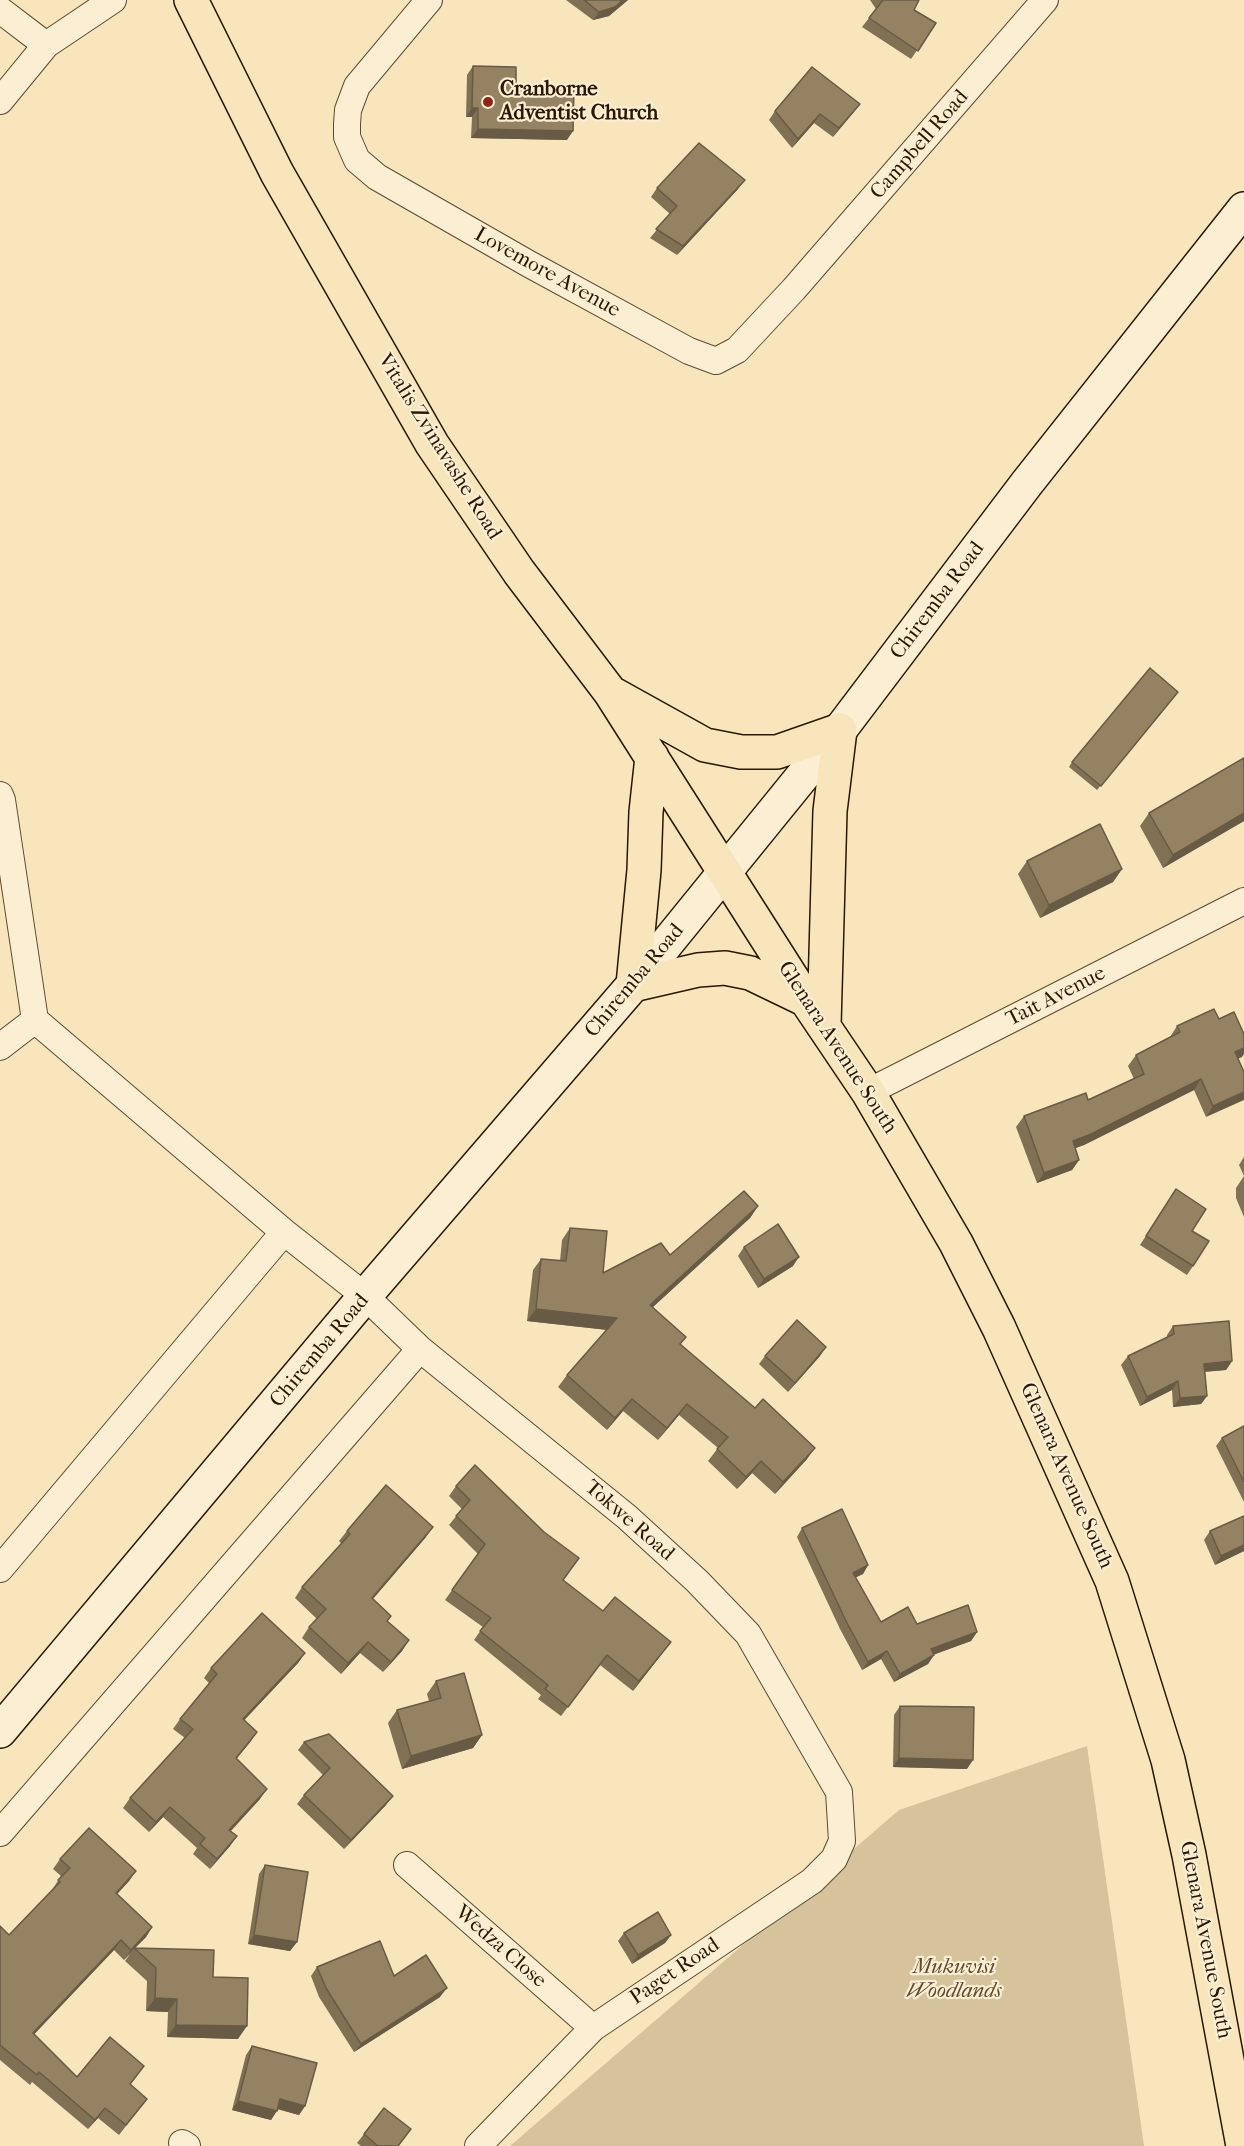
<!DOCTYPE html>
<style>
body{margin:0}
canvas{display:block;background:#f9e5bb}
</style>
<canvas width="1244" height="2146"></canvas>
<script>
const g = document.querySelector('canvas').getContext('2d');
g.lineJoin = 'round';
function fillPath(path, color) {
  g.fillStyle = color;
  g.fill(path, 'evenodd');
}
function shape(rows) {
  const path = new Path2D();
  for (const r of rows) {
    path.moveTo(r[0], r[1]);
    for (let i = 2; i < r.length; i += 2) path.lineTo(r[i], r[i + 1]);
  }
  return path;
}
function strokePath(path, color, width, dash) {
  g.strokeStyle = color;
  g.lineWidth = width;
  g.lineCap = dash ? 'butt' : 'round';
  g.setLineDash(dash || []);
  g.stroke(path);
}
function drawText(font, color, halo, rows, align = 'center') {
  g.font = font + ' "IM FELL French Canon",serif';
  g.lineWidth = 4.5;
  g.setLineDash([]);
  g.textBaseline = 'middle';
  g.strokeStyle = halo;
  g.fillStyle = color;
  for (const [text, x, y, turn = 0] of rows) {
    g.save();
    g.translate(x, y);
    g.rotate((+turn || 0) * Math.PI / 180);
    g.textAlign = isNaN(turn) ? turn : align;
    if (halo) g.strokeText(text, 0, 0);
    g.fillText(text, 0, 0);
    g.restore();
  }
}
fillPath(shape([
 [1087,1746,1144,2146,510,2146,899,1810]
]), '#d6c29b');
const minor = shape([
 [429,0,357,86,348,110,347,124,347,137,357,160,377,177,529,264,689,351,716,361,737,350,794,289,1045,0],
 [0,10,46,45],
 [0,101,46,45,113,0],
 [0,795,2,800,35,1020,284,1232,365,1296,420,1349,627,1517,697,1581,748,1634,839,1792,842,1841,834,1859,812,1881,593,2028,478,2146],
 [0,1047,35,1020],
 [868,1092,1244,901],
 [0,1569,284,1232],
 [0,1833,420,1349],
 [407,1865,593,2028],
 [182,2143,187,2146]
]);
const secondary = shape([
 [0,1731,365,1296,633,985,840,730,1027,483,1244,209]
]);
const primary = shape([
 [191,0,277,173,432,444,519,572,610,692,806,1000,868,1092,956,1243,999,1328,1112,1581,1168,1760,1189,1855,1243,2146],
 [615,695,705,745,741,752,777,752,840,730,830,811,824,1025],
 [652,757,646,812,644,870,633,985,698,970,725,968,750,973,806,1000]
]);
strokePath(minor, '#5d4a30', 28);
strokePath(secondary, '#291701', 36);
strokePath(primary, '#291701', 36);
strokePath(minor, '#fbeed3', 26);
strokePath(secondary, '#fbeed3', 33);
strokePath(primary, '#f9e5bb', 33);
fillPath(shape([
 [566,0,628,0,609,16,593,20],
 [870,0,919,0,914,10,936,23,911,59,862,27,876,9],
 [473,66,516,87,567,140,471,138,472,117,466,117,467,75],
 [860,104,833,137,814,123,792,148,769,120,775,111],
 [657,188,738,189,677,255,650,238,670,214,651,197],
 [1175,696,1097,790,1069,767,1072,762],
 [1244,758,1244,821,1163,868,1140,826,1149,813],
 [1027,861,1122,869,1113,882,1040,918,1018,874],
 [1219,1019,1242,1057,1238,1058,1244,1072,1206,1117,1194,1090,1084,1145,1075,1148,1079,1160,1072,1170,1037,1183,1016,1127,1024,1116,1088,1100,1134,1079,1128,1066,1136,1055,1170,1037,1177,1026],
 [1244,1157,1244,1217,1236,1198,1236,1188,1244,1176,1239,1165],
 [1176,1189,1192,1231,1193,1266,1187,1275,1140,1245],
 [758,1206,750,1218,653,1307,681,1345,807,1459,775,1494,752,1473,737,1489,708,1461,718,1448,679,1415,658,1440,623,1411,607,1430,558,1387,567,1375,607,1330,527,1321,533,1270,541,1259,560,1261,562,1240,570,1228,603,1273,670,1255],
 [744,1247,793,1266,758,1288,738,1256],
 [1173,1326,1232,1361,1226,1370,1205,1372,1207,1396,1201,1404,1173,1407,1172,1390,1140,1406,1121,1365,1128,1356,1167,1337,1167,1335],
 [765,1356,820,1356,788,1392,759,1364],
 [1244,1426,1244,1502,1216,1446,1222,1438],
 [456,1486,563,1581,603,1611,671,1642,633,1691,600,1665,561,1716,538,1699,541,1695,474,1640,483,1627,445,1600,478,1554,449,1525,462,1509,449,1496],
 [802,1528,868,1565,863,1574,856,1577,881,1622,917,1624,977,1632,971,1641,934,1654,934,1655,928,1664,894,1682,881,1659,862,1670,840,1629,797,1537],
 [347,1531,426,1537,373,1599,391,1616,387,1622,409,1640,402,1651,383,1672,360,1653,341,1674,302,1638,309,1627,317,1619,295,1598,302,1587,342,1544,339,1541],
 [1210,1531,1244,1551,1215,1565,1204,1540],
 [305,1653,298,1663,244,1720,251,1741,236,1759,260,1799,231,1831,237,1836,230,1846,210,1869,193,1854,197,1848,163,1817,149,1832,123,1808,130,1798,185,1738,173,1729,180,1719,209,1683,204,1678,211,1668],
 [436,1681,482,1735,473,1748,402,1769,388,1723,397,1710,429,1701,427,1694],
 [900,1706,967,1769,893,1767,894,1715],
 [304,1742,386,1805,344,1849,297,1804,304,1795,323,1775,298,1750],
 [60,1859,136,1871,129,1881,117,1894,152,1927,146,1937,135,1948,213,1977,238,2039,167,2037,168,2012,146,2011,147,1981,125,1961,130,1954,124,1960,114,1950,34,2034,77,2077,137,2076,130,2085,147,2099,119,2135,98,2118,88,2129,32,2082,30,2085,0,2060,0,1926,9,1935,52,1890,61,1876,53,1869],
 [265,1865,297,1942,290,1951,248,1944,259,1874],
 [624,1933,671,1935,665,1943,632,1964,618,1941],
 [317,1967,394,1976,440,1997,354,2052,319,1997,311,1976],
 [252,2046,305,2106,299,2115,277,2109,271,2120,232,2110,246,2055],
 [364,2134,399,2146,361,2146,357,2143]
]), '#807054');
fillPath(shape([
 [623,0,628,0,609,16,593,20,599,12],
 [860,104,853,113,833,137,839,128],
 [472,108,478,108,472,117,466,117],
 [820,114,814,123,792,148,798,139],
 [478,129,573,131,567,140,471,138],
 [745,180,738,189,677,255,683,246],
 [1244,813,1244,821,1163,868,1173,855],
 [1122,869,1113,882,1040,918,1049,905],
 [1244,1048,1244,1054,1242,1057,1228,1063,1235,1052],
 [1201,1079,1194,1090,1084,1145,1065,1152,1073,1141],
 [1244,1092,1244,1100,1206,1117,1213,1106],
 [1079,1160,1072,1170,1037,1183,1044,1173],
 [758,1206,750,1218,642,1317,650,1305],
 [799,1257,793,1266,758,1288,764,1279],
 [536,1309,617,1318,609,1330,527,1321],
 [826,1347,820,1356,788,1392,795,1383],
 [1232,1361,1226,1370,1198,1372,1204,1364],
 [1178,1381,1172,1390,1140,1406,1147,1397],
 [1207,1396,1201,1404,1173,1407,1180,1398],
 [632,1399,623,1411,607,1430,615,1418],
 [687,1404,679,1415,658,1440,667,1428],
 [815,1448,807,1459,775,1494,783,1482],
 [761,1461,752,1473,737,1489,746,1477],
 [433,1527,426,1537,364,1609,372,1598],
 [1244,1545,1244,1551,1215,1565,1221,1556],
 [868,1565,863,1574,848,1581,853,1573],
 [977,1632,971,1641,925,1658,931,1649],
 [409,1640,402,1651,383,1672,391,1662],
 [368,1642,360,1653,341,1674,348,1663],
 [671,1642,664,1651,633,1691,639,1681],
 [887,1651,881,1659,862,1670,868,1662],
 [305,1653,298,1663,236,1729,243,1719],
 [934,1655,928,1664,894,1682,900,1674],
 [257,1732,251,1741,229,1768,236,1758],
 [482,1735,473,1748,402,1769,411,1756],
 [899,1758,973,1760,967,1769,893,1767],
 [267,1789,260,1799,222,1840,229,1830],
 [393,1796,386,1805,344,1849,351,1840],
 [170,1807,163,1817,149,1832,156,1822],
 [237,1836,230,1846,210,1869,217,1859],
 [136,1871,129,1881,109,1903,116,1893],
 [152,1927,146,1937,135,1948,134,1948,124,1960,131,1950],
 [254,1935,297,1942,290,1951,248,1944],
 [671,1935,665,1943,632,1964,638,1955],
 [121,1940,114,1950,26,2043,33,2033],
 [447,1988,440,1997,354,2052,361,2044],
 [155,1998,177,1999,168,2012,146,2011],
 [176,2025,247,2026,238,2039,167,2037],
 [280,2099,305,2106,299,2115,274,2108],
 [238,2101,277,2111,271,2120,232,2110],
 [105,2108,98,2118,88,2129,95,2120]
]), '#685b45');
const building = shape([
 [584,0,623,0,615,7,599,12,584,0],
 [883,0,919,0,914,10,936,23,918,51,869,18,883,0],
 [473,66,516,67,516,87,574,87,573,131,478,129,478,108,472,108,473,66],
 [812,67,860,104,839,128,820,114,798,139,775,111,812,67],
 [699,143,745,180,683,246,656,229,677,206,657,188,699,143],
 [1150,668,1178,692,1101,786,1072,762,1150,668],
 [1244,758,1244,813,1173,855,1149,813,1244,758],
 [1100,824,1122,869,1049,905,1027,861,1100,824],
 [1214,1009,1219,1019,1234,1012,1244,1034,1244,1048,1235,1052,1244,1072,1244,1092,1213,1106,1201,1079,1091,1134,1073,1141,1079,1160,1044,1173,1024,1116,1086,1093,1088,1100,1144,1074,1136,1055,1180,1032,1177,1026,1214,1009],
 [1176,1189,1206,1209,1192,1231,1209,1241,1193,1266,1146,1236,1176,1189],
 [744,1191,758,1206,650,1305,686,1337,680,1344,755,1408,763,1399,815,1448,783,1482,761,1461,746,1477,717,1449,728,1437,687,1404,667,1428,632,1399,615,1418,567,1375,617,1318,536,1309,541,1259,566,1261,570,1228,607,1231,603,1273,661,1243,670,1255,744,1191],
 [778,1224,799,1257,764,1279,744,1247,778,1224],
 [797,1320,826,1347,795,1383,765,1356,797,1320],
 [1229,1321,1232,1361,1204,1364,1207,1396,1180,1398,1178,1381,1147,1397,1128,1356,1174,1334,1173,1326,1229,1321],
 [1244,1426,1244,1482,1222,1438,1244,1426],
 [475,1465,544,1532,579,1558,563,1580,603,1611,615,1597,671,1642,639,1681,607,1655,568,1707,545,1689,548,1685,480,1631,491,1618,452,1590,485,1544,456,1516,470,1500,456,1486,475,1465],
 [386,1485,433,1527,372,1598,391,1616,387,1621,409,1640,391,1662,368,1642,348,1663,309,1627,326,1609,302,1587,350,1534,347,1531,386,1485],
 [842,1509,868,1565,853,1573,881,1622,908,1607,917,1624,968,1605,977,1632,931,1649,934,1655,900,1674,887,1651,868,1662,846,1621,802,1528,842,1509],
 [1244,1516,1244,1545,1221,1556,1210,1531,1244,1516],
 [262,1613,305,1653,243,1719,257,1732,236,1758,267,1789,229,1830,237,1836,217,1859,200,1844,205,1838,170,1807,156,1822,130,1798,193,1729,180,1719,217,1674,211,1668,262,1613],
 [464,1673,482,1735,411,1756,397,1710,441,1698,436,1681,464,1673],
 [900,1706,974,1707,973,1760,899,1758,900,1706],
 [329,1734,393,1796,351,1840,304,1795,330,1768,304,1742,329,1734],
 [89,1828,136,1871,116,1893,152,1927,131,1950,121,1940,33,2033,77,2077,110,2037,144,2066,130,2084,147,2099,126,2125,105,2108,95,2120,39,2072,37,2075,0,2045,0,1926,9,1935,60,1882,58,1880,70,1868,60,1859,89,1828],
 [265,1865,308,1872,297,1942,254,1935,265,1865],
 [658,1912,671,1935,638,1955,624,1933,658,1912],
 [380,1941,394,1976,426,1955,447,1988,361,2044,326,1988,317,1967,380,1941],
 [134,1948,214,1950,213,1977,248,1978,247,2026,176,2025,177,1999,155,1998,156,1968,134,1948],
 [252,2046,317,2063,305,2106,280,2099,277,2111,238,2101,252,2046],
 [384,2108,411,2129,398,2146,378,2146,364,2134,384,2108]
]);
fillPath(building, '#958262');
strokePath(building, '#685b45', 1.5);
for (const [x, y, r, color] of [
 [488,102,6,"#8f2418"]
]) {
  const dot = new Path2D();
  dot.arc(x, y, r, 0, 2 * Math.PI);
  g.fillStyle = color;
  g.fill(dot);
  strokePath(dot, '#fbeed3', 2);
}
drawText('bold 21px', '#291701', '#fbeed3', [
 ["Cranborne",500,90],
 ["Adventist Church",500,114]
], 'left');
drawText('21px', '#291701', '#fbeed3', [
 ["Campbell Road",920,145,-49],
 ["Lovemore Avenue",547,273,29],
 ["Vitalis Zvinavashe Road",439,447,58],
 ["Chiremba Road",938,601,-53],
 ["Chiremba Road",635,981,-50],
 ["Tait Avenue",1056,997,-27],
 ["Glenara Avenue South",837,1048,57],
 ["Chiremba Road",320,1351,-50],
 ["Glenara Avenue South",1066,1476,66],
 ["Tokwe Road",629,1521,41],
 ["Glenara Avenue South",1205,1940,79],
 ["Wedza Close",500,1947,41],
 ["Paget Road",675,1972,-34]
]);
drawText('italic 21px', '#5d4a2f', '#fbeed3', [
 ["Mukuvisi",954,1968],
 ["Woodlands",954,1992]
]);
</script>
